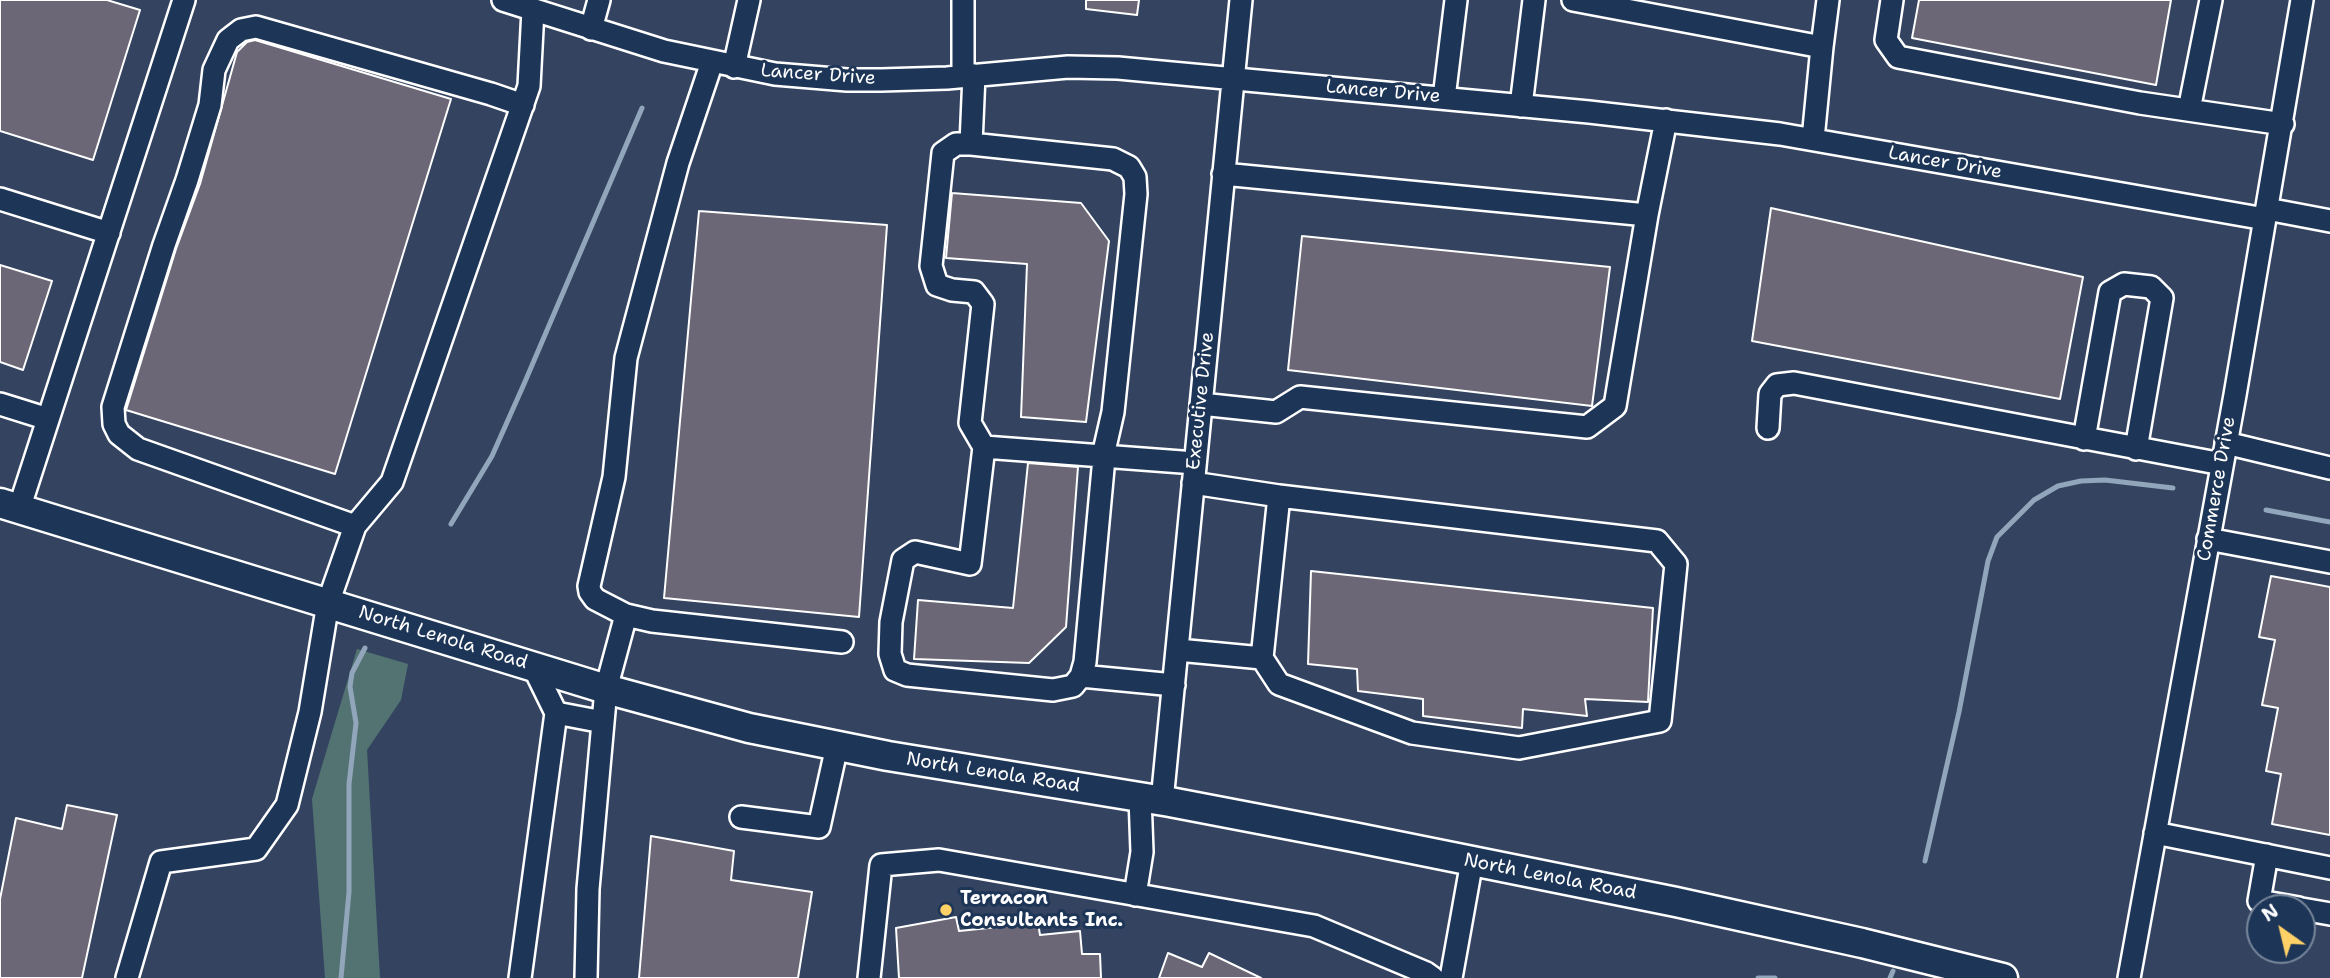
<!DOCTYPE html>
<style>
body{margin:0}
#map{position:relative;width:2330px;height:978px;overflow:hidden;background:#1d3557;font-family:"Shantell Sans",sans-serif}
canvas{display:block}
.north{position:absolute;left:2246px;top:894px;width:70px;height:70px;box-sizing:border-box;background:#1d3557;border:2px solid #77869a;border-radius:50%;rotate:326deg;font-size:19px;font-weight:700;line-height:28px;text-align:center;color:#fff}
.north::after{content:'';display:block;margin:auto;width:24px;height:32px;background:#ffd166;clip-path:polygon(50% 0,100% 100%,50% 72%,0 100%)}
</style>
<div id="map">
<canvas width="2330" height="978"></canvas>
<div class="north">N</div>
</div>
<script>
const g = document.querySelector('canvas').getContext('2d');
g.lineJoin = 'round';
function fillPath(path, color) {
  g.fillStyle = color;
  g.fill(path, 'evenodd');
}
function shape(rows) {
  const path = new Path2D();
  for (const r of rows) {
    path.moveTo(r[0], r[1]);
    for (let i = 2; i < r.length; i += 2) path.lineTo(r[i], r[i + 1]);
  }
  return path;
}
function strokePath(path, color, width, dash) {
  g.strokeStyle = color;
  g.lineWidth = width;
  g.lineCap = dash ? 'butt' : 'round';
  g.setLineDash(dash || []);
  g.stroke(path);
}
function drawText(font, color, halo, rows, align = 'center') {
  g.font = font + ' "Shantell Sans",sans-serif';
  g.lineWidth = 6;
  g.setLineDash([]);
  g.textBaseline = 'middle';
  g.strokeStyle = halo;
  g.fillStyle = color;
  for (const [text, x, y, turn = 0] of rows) {
    g.save();
    g.translate(x, y);
    g.rotate((+turn || 0) * Math.PI / 180);
    g.textAlign = isNaN(turn) ? turn : align;
    if (halo) g.strokeText(text, 0, 0);
    g.fillText(text, 0, 0);
    g.restore();
  }
}
fillPath(shape([
 [0,0,2330,0,2330,978,0,978],
 [2260,908,2302,908,2302,950,2260,950]
]), '#344460');
fillPath(shape([
 [357,649,408,664,401,700,367,750,380,978,325,978,312,799]
]), '#537373');
strokePath(shape([
 [2266,510,2330,522],
 [451,524,492,456,524,384,642,108],
 [1925,861,1959,712,1988,561,1997,537,2034,500,2058,486,2081,481,2105,480,2173,488],
 [341,978,349,892,349,784,356,723,350,687,352,673,365,648],
 [1758,978,1775,978],
 [1890,978,1893,971]
]), '#91a5bb', 5);
const building = shape([
 [0,0,107,0,140,10,93,160,0,131,0,0],
 [1086,0,1139,0,1137,15,1086,9,1086,0],
 [1919,0,2171,0,2156,85,1912,38,1919,0],
 [255,40,451,99,335,474,126,410,176,249,200,184,237,52,247,42,255,40],
 [952,193,1081,203,1109,241,1086,422,1021,417,1027,264,946,258,952,193],
 [1771,208,2083,277,2060,399,1752,341,1771,208],
 [699,211,887,225,859,617,664,598,699,211],
 [1302,236,1610,267,1592,406,1288,370,1302,236],
 [0,265,52,281,23,370,0,362,0,265],
 [1028,463,1078,467,1066,627,1029,663,914,659,918,600,1013,608,1028,463],
 [1311,571,1653,608,1648,702,1585,699,1587,716,1523,709,1522,728,1423,716,1423,699,1358,691,1357,669,1308,664,1311,571],
 [2271,576,2330,587,2330,835,2272,824,2281,774,2266,771,2278,708,2262,705,2275,640,2259,637,2271,576],
 [67,805,117,815,82,978,0,978,0,899,16,818,62,829,67,805],
 [651,836,734,851,731,880,812,892,798,978,639,978,651,836],
 [956,917,959,931,1038,923,1040,935,1080,931,1082,954,1100,954,1101,978,899,978,896,928,956,917],
 [1168,953,1202,967,1209,953,1261,978,1159,978,1168,953]
]);
fillPath(building, '#6b6776');
strokePath(building, '#fff', 2);
const minor = shape([
 [503,0,664,51,775,74,847,80,881,80,947,78,1068,67,1118,68,1589,112,1780,134,2265,219],
 [1573,0,1822,47,1813,139],
 [1892,0,1886,40,1898,57,2140,103,2283,124],
 [591,29,599,0],
 [1822,47,1828,0],
 [734,67,749,0],
 [963,76,963,0],
 [1444,98,1456,0],
 [1521,106,1534,0],
 [2189,110,2211,0],
 [971,144,956,144,943,153,931,266,937,285,952,290,974,292,983,304,970,423,984,447,970,564,915,552,903,560,891,622,890,654,895,670,907,675,1053,690,1073,686,1081,676,1085,662,1105,447,1113,412,1136,194,1135,177,1129,167,1113,159,971,144,974,75],
 [0,199,109,233],
 [2267,209,2330,221],
 [1647,215,1666,120],
 [0,404,48,419],
 [1201,404,1276,412,1300,397,1587,427,1615,406,1647,215,1223,174],
 [1768,428,1770,394,1777,385,1794,383,2222,464],
 [2084,439,2110,292,2124,284,2151,287,2162,298,2136,449],
 [2226,443,2330,468],
 [984,447,1195,463],
 [19,509,184,0],
 [355,526,138,449,119,434,114,424,113,407,164,245,187,180,210,105,214,70,228,40,241,30,256,27,491,94,523,105],
 [2208,539,2330,562],
 [626,615,652,621,842,642],
 [1178,650,1262,658,1279,684,1412,733,1519,748,1660,721,1676,564,1657,541,1279,496,1193,483],
 [1262,658,1279,496],
 [1081,676,1174,685],
 [556,713,603,722],
 [1162,801,1241,0],
 [741,817,819,827,837,746],
 [2155,833,2330,868],
 [2267,855,2259,901,2299,908],
 [1135,895,1142,852,1140,797],
 [2302,909,2330,914],
 [127,978,161,862,256,849,287,805,310,712,328,603,355,526,392,482,529,86,533,10],
 [520,978,556,713,533,666],
 [586,978,588,889,606,689,626,615,595,599,590,592,589,586,614,477,626,358,678,163,712,62],
 [869,978,881,865,939,860,1314,926,1426,973,1433,978],
 [1451,978,1472,861],
 [2129,978,2235,395,2302,0]
]);
const major = shape([
 [0,503,606,689,749,728,888,756,1170,802,1353,837,1676,902,1862,943,2003,978]
]);
strokePath(minor, '#fff', 26);
strokePath(major, '#fff', 33);
strokePath(minor, '#1d3557', 21);
strokePath(major, '#1d3557', 28);
for (const [x, y, r, color] of [
 [946,910,7,"#ffd166"]
]) {
  const dot = new Path2D();
  dot.arc(x, y, r, 0, 2 * Math.PI);
  g.fillStyle = color;
  g.fill(dot);
  strokePath(dot, '#1d3557', 2.5);
}
drawText('19px', '#fff', '#1d3557', [
 ["Lancer Drive",818,75,4],
 ["Lancer Drive",1383,92,5],
 ["Lancer Drive",1945,163,10],
 ["Executive Drive",1201,401,-84],
 ["Commerce Drive",2217,489,-80],
 ["North Lenola Road",443,638,17],
 ["North Lenola Road",993,773,9],
 ["North Lenola Road",1550,877,11]
]);
drawText('bold 19px', '#fff', '#1d3557', [
 ["Terracon",960,899],
 ["Consultants Inc.",960,921]
], 'left');
</script>
